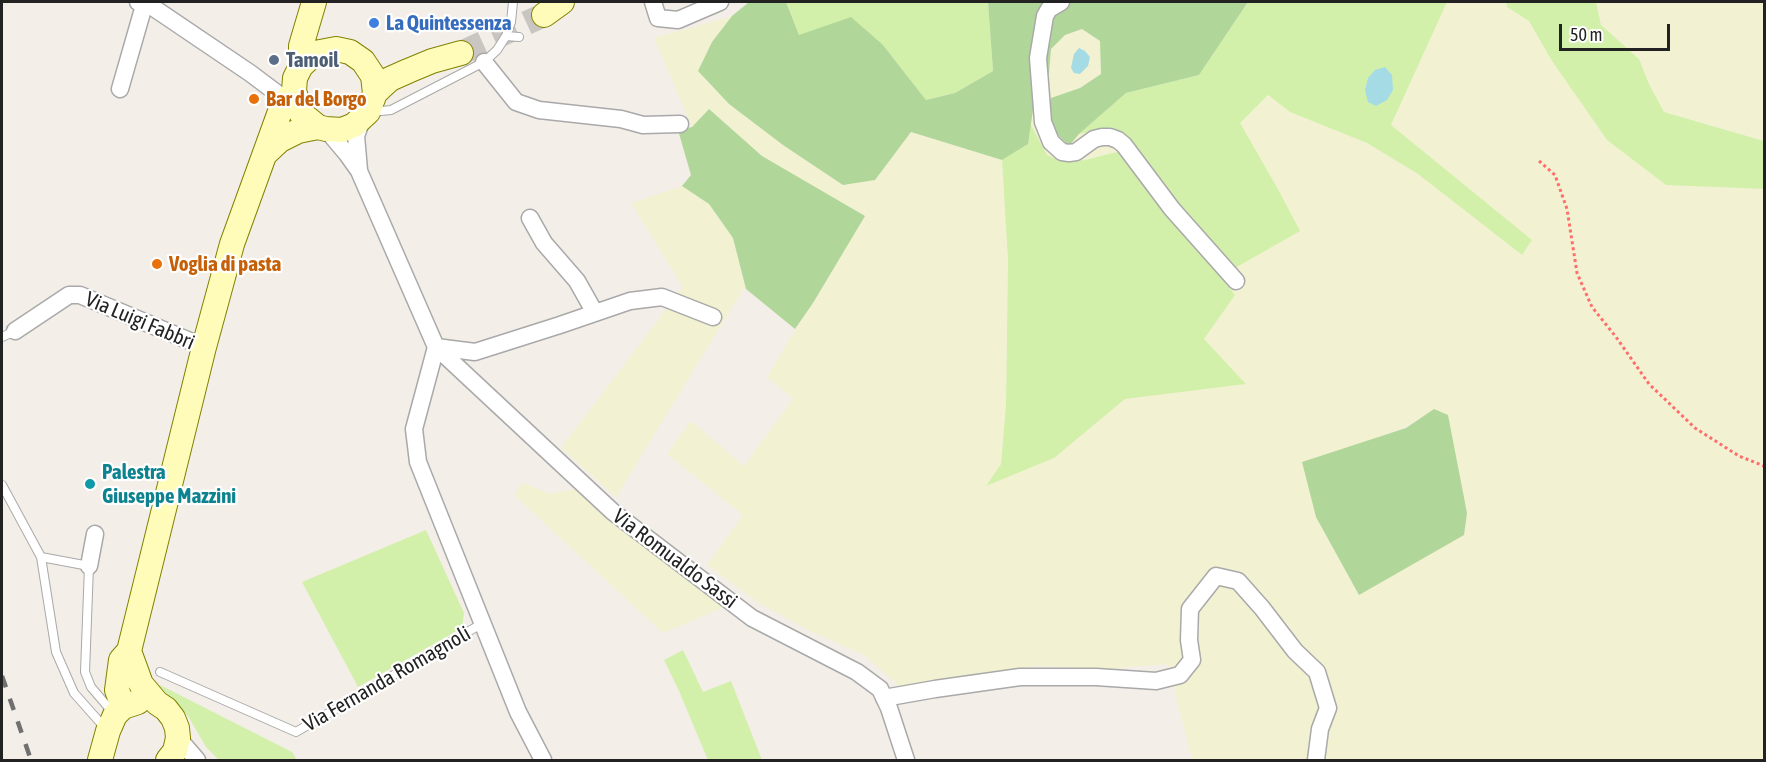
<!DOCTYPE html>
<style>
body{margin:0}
#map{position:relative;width:1766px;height:762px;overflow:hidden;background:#f3eee8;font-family:"Asap Condensed",sans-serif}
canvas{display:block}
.frame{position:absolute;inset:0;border:3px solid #222;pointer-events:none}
.scale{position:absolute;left:1559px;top:24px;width:111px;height:27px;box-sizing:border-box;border:3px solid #222;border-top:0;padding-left:8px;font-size:18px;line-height:21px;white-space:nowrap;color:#222;-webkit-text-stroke:4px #fff;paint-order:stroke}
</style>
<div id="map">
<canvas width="1766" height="762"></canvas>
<div class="frame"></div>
<div class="scale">50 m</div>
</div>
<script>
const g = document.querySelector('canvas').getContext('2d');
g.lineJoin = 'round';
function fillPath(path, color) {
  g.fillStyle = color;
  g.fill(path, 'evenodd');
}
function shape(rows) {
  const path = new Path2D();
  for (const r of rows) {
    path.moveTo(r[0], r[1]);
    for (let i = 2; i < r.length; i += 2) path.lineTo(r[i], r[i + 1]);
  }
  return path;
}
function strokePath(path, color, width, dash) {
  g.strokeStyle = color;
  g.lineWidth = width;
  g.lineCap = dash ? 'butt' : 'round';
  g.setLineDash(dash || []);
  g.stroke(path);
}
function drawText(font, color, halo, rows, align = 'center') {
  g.font = font + ' "Asap Condensed",sans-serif';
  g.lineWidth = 4.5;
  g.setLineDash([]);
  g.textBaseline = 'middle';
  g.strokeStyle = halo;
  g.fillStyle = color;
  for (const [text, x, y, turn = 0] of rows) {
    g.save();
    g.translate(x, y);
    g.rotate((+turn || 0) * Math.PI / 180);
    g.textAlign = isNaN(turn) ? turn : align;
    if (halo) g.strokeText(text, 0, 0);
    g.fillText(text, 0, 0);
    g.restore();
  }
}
fillPath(shape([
 [1447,2,1506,2,1507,7,1529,21,1552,61,1607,140,1666,185,1764,189,1764,760,1192,760,1168,664,1108,669,1036,666,900,687,864,655,810,631,759,603,707,565,743,515,667,454,691,421,744,466,793,399,767,377,864,216,762,156,709,109,692,127,654,38,732,16,712,42,698,71,729,104,784,145,875,180,911,132,1002,160,1008,260,1006,405,1001,464,987,485,1054,458,1125,399,1245,383,1204,339,1235,295,1118,153,1085,160,1061,161,1047,155,1030,123,1035,96,1049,73,1051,49,1065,35,1082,29,1100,41,1101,74,1080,88,1051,98,1069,146,1079,134,1115,128,1176,203,1299,231,1279,191,1239,123,1268,95,1290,112,1367,143,1418,174,1522,255,1532,240,1391,125],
 [1434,409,1359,595,1359,444,1406,427],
 [1596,2,1764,2,1764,141,1664,112,1649,84,1639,59,1601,25],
 [682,186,709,204,733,238,746,289,744,288,616,497,561,448,683,287,631,203],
 [523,483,551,494,575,489,614,521,727,606,663,633,514,495]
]), '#f2f2d2');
fillPath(shape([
 [786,2,988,2,993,71,955,93,926,100,883,45,799,35],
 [1248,2,1447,2,1391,125,1532,240,1522,255,1418,174,1367,143,1290,112,1268,95,1240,123,1279,191,1300,231,1235,268,1176,203,1115,128,1079,134,1126,93,1199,75],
 [1506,2,1596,2,1601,25,1639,59,1649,84,1664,112,1764,141,1764,189,1666,185,1607,140,1552,61,1529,21,1507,7],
 [1030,123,1047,155,1061,161,1085,160,1117,152,1197,245,1235,295,1204,339,1246,384,1125,399,1054,458,986,486,1001,464,1006,405,1008,260,1002,160,1028,144],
 [426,530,464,613,462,628,358,687,302,582],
 [683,650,703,692,731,681,762,760,708,760,679,691,664,660],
 [158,684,292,752,297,760,219,760,206,747,188,716]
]), '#d3f0aa');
fillPath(shape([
 [749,2,786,2,799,35,851,17,883,45,926,100,955,93,993,71,988,2,1248,2,1199,75,1126,93,1079,134,1069,146,1048,125,1051,98,1080,88,1101,74,1100,41,1082,29,1065,35,1051,49,1049,73,1035,96,1028,144,1002,160,911,132,875,180,843,185,783,145,729,104,698,71,712,42,732,16],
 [709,109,762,156,865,216,813,303,795,329,746,289,733,238,709,204,682,186,691,175,678,130,692,127],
 [1434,409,1448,415,1467,513,1464,535,1359,595,1316,517,1302,462,1406,428]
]), '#b1d699');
fillPath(shape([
 [1079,48,1085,51,1090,57,1088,66,1080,74,1074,73,1071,68,1074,54],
 [1385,67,1392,75,1393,90,1387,100,1376,106,1368,102,1365,90,1368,78,1375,70]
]), '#a5dbe4');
strokePath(shape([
 [461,53,544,15]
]), '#c9c5c0', 24, [24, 12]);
const lane = shape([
 [506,36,519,37],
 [371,112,391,110,484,62,497,50,506,36,511,22,513,2],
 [2,337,15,331],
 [2,485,41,557,89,566,85,672,91,687,114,714],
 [41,557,56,652,74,693,105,728],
 [160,672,296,732,483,623]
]);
const street = shape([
 [138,2,145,2,250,73,286,100],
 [653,2,658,18,678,20,720,2],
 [1061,2,1049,9,1045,16,1038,58,1043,122,1051,142,1062,152,1069,153,1076,152,1094,139,1102,137,1110,137,1118,140,1124,145,1172,209,1236,281],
 [484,62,516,102,539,110,621,119,643,125,680,124],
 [120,89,145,2],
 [326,129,347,154,359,171,436,347,613,512,752,618,857,672,880,689,889,708,906,760],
 [359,170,356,136,362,119],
 [530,218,544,243,577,281,595,313],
 [15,331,69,295,80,295,204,347],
 [436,347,414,429,418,462,518,712,543,760],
 [436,347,475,352,560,325,630,301,662,297,713,317],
 [89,566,95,534],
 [884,698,935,689,1020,677,1096,677,1156,681,1180,675,1192,660,1189,640,1190,609,1216,576,1238,581,1262,608,1295,651,1317,672,1328,708,1320,729,1316,760],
 [178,738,197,760]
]);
const secondary = shape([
 [544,15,562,2],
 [301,66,315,53,336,49,350,52,363,61,373,76,375,93,368,112,354,125,342,130,326,129,318,127,301,113,294,91,295,78,301,66,301,46,314,2],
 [375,93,390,79,408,71,432,61,461,53],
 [265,154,280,140,298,131,318,127],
 [129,651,141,684,157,703,166,709,173,718,177,728,178,738,175,751,168,760],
 [123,707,117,690,121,660,129,651,204,347,232,244,282,106,294,91],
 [100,760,108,731,115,715,123,707,138,702]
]);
strokePath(lane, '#a9a9a9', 10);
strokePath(street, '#a9a9a9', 19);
strokePath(secondary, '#808200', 26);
strokePath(shape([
 [1539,161,1555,175,1567,209,1577,273,1592,307,1616,337,1649,384,1695,428,1739,456,1764,466]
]), '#ff6e6d', 3, [3, 3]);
strokePath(lane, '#fff', 8);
strokePath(street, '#fff', 16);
strokePath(secondary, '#fffcba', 24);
strokePath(shape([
 [2,676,31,760]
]), '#707070', 4.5, [12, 12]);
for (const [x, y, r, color] of [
 [374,23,6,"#3f7fe0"],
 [274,60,6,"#5c6f8a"],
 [254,99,6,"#e8710a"],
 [157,264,6,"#e8710a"],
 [90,484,6,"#0f9aa8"]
]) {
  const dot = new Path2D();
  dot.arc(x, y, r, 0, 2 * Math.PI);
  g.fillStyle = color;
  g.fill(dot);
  strokePath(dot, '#fff', 2);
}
drawText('bold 21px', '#366cbe', '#fff', [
 ["La Quintessenza",386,23]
], 'left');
drawText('bold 21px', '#4e5e75', '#fff', [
 ["Tamoil",286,60]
], 'left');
drawText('bold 21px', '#c56008', '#fff', [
 ["Bar del Borgo",266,99],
 ["Voglia di pasta",169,264]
], 'left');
drawText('21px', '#222', '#fff', [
 ["Via Luigi Fabbri",140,321,23],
 ["Via Romualdo Sassi",675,559,37],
 ["Via Fernanda Romagnoli",387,679,-30]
]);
drawText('bold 21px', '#0d838f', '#fff', [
 ["Palestra",102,472],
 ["Giuseppe Mazzini",102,496]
], 'left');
</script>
